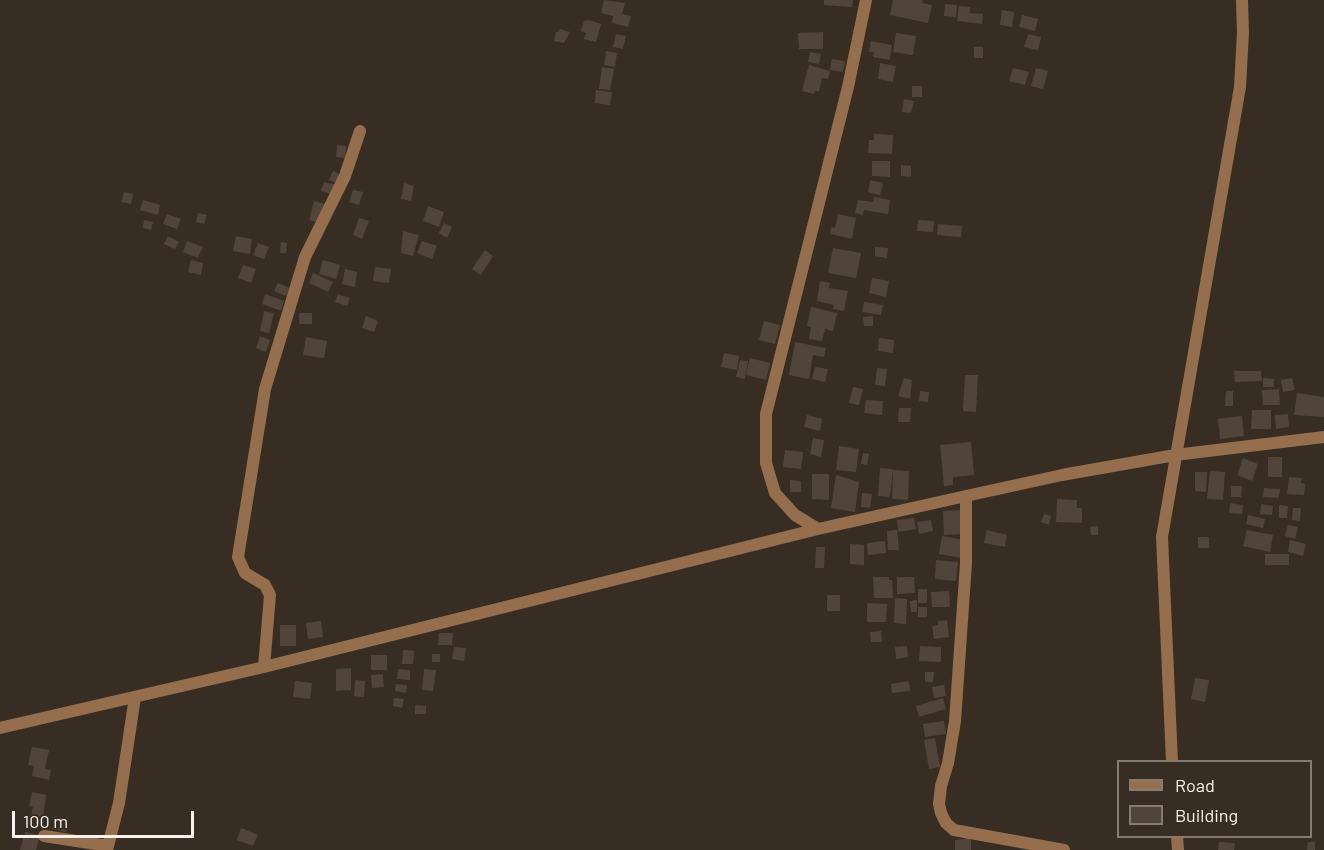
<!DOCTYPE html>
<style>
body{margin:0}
#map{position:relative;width:1324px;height:850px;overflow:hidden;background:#382d23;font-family:Barlow,sans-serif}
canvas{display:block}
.legend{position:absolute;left:1117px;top:760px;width:195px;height:78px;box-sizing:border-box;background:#382d23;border:2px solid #857b73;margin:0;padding:8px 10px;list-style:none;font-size:18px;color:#f9f1eb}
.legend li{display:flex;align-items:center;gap:12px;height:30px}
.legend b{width:30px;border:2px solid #857b73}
.scale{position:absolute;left:12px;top:811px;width:182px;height:27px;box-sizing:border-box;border:3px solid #f9f1eb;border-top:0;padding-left:8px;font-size:18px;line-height:21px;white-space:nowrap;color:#f9f1eb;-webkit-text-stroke:4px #382d23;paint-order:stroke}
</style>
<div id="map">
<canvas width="1324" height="850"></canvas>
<ul class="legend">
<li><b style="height:8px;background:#946e4d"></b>Road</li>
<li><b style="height:16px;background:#51453b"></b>Building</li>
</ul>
<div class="scale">100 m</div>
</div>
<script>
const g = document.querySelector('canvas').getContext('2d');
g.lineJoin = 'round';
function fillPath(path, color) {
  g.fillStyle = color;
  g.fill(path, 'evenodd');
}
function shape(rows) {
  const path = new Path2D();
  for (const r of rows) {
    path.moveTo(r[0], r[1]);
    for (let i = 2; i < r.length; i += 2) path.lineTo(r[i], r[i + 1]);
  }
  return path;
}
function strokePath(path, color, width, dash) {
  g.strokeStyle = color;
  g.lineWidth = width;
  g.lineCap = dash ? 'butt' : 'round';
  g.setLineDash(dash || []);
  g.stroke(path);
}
fillPath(shape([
 [604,0,625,3,622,14,631,16,628,27,612,23,613,16,601,13],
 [824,0,853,0,852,7,824,5],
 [893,0,923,0,922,3,932,5,928,23,890,15],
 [945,4,957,5,956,17,944,16],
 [959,6,970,7,970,13,983,14,982,24,957,21],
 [1002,10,1014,12,1012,27,1000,25],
 [1022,15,1038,19,1035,31,1019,27],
 [589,20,601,24,596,42,584,39,586,33,581,31,584,21],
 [560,29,570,32,564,43,554,41,556,32,559,32],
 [823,32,823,49,799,49,798,33],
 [896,33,916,36,913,55,893,52],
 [616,34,626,36,623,49,613,47],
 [1028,34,1041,37,1038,50,1024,47],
 [871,41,892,45,890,60,873,57,874,52,869,52],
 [974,47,983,47,983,58,974,58],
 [606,51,617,53,615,67,604,65],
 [810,52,821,54,819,64,808,62],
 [832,59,845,61,843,72,830,70],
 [880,63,896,66,893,82,878,79],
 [809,65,830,71,828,79,822,78,819,91,815,91,814,94,802,91],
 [602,67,614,69,610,90,599,89],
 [1013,68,1029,72,1025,85,1009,81],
 [1036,68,1048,71,1043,89,1031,86],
 [912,86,922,86,922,97,912,97],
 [596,90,612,92,610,105,595,103],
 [904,99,914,101,911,113,902,112],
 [874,134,893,135,892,154,868,153,869,140,874,140],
 [337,145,346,146,345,158,336,157],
 [872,161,890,161,890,177,872,176],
 [901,165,911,166,911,177,901,176],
 [333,171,343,176,339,184,329,180],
 [870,180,883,183,880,195,868,192],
 [324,182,337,185,335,195,321,191],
 [404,183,414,186,411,201,401,199],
 [353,190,363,192,359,205,349,202],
 [124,192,133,194,131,204,121,202],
 [874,197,890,200,888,214,864,210,863,215,855,213,858,200,873,202],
 [143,200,160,205,158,215,140,210],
 [314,201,325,204,319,223,309,220],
 [428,206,444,212,439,227,423,221],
 [198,213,207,215,204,224,196,222],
 [167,214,181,219,177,229,163,224],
 [838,214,856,218,852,239,830,234,831,227,835,228],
 [359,218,369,221,362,239,353,235],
 [144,220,153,222,151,230,143,228],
 [918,220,934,221,933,232,917,231],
 [444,223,452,227,447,238,439,233],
 [938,224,962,226,961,237,937,235],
 [403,231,419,235,413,256,401,253],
 [168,236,179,242,175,249,164,244],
 [236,236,252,239,250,254,233,251],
 [187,241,203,247,198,258,183,252],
 [422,241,437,246,432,259,417,253],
 [281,242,287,243,286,253,280,253],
 [258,243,269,247,264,259,253,255],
 [875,247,888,248,887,258,875,256],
 [833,248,861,253,856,278,828,273],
 [485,250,493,256,481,275,472,269],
 [191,260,203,263,201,275,188,272],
 [323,260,340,265,336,279,319,274],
 [243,265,256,269,251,283,238,278],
 [375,267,391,269,389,283,373,281],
 [345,269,357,272,355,287,342,284],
 [313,273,333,282,328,292,309,283],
 [872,278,889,281,886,297,869,293],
 [820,281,830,283,829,288,848,291,844,311,833,309,834,305,817,301],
 [278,283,290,288,286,296,274,291],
 [265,294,284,301,281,311,262,304],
 [338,294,350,298,347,306,335,302],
 [864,302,883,305,881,315,862,312],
 [811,307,837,313,833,331,825,329,822,341,809,339,811,327,807,326],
 [264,311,274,313,269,333,260,331],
 [299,313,312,313,312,324,299,324],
 [366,316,378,321,374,332,362,328],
 [873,316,873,326,864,326,863,317],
 [764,321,780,325,775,344,759,340],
 [260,336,270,340,266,352,256,348],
 [306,337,327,341,324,358,303,355],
 [879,338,894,340,893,353,878,351],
 [795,342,826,348,824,357,813,355,809,379,789,375],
 [724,353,739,356,737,370,721,367],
 [750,358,770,363,766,380,746,375],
 [740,360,748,361,745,379,736,377],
 [815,367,828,369,825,382,812,379],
 [877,368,887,369,885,386,875,385],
 [1234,371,1261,371,1262,381,1235,382],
 [965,375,978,375,976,412,963,411],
 [904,378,912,380,910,399,898,396],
 [1263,378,1274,379,1274,387,1263,387],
 [1292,378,1295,390,1283,392,1281,380],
 [853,387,863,389,859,405,849,403],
 [1279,389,1280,405,1263,405,1262,390],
 [920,391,929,392,928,402,919,401],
 [1226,391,1233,391,1233,406,1225,406],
 [1297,393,1324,397,1324,417,1294,415],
 [866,400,883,401,882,415,864,413],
 [899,408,911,408,910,422,898,422],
 [1252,410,1271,410,1271,429,1251,429],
 [1288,414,1289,427,1276,429,1275,415],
 [807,415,822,419,820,431,804,427],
 [1242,416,1244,436,1220,439,1218,419],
 [813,438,824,440,821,457,810,454],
 [971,442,974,475,953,477,953,485,944,486,940,445],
 [839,446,859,449,856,472,836,470],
 [785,450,803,452,801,469,783,467],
 [863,453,869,454,867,465,861,464],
 [1268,457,1282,457,1282,477,1268,477],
 [1243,458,1258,464,1252,481,1237,475],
 [880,468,893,469,890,497,878,496],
 [893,470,909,471,908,500,892,499],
 [1210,471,1225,472,1223,500,1207,499],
 [1195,472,1207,472,1206,492,1195,491],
 [812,474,829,474,829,500,812,499],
 [836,475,859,482,855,512,831,508],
 [1289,477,1302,478,1301,483,1305,484,1304,495,1287,494],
 [790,480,801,481,801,492,790,492],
 [1231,486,1242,486,1241,497,1231,497],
 [1264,488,1280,489,1279,498,1263,497],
 [862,493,872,494,870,508,861,507],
 [1057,499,1077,500,1077,508,1082,508,1082,523,1056,522],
 [1230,503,1243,505,1242,514,1229,513],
 [1261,504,1273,506,1272,515,1260,514],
 [1279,505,1288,506,1287,518,1279,518],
 [1293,508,1301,508,1300,521,1292,520],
 [963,510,964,534,944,535,943,511],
 [1044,514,1051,516,1049,525,1041,522],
 [1248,515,1265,519,1263,528,1246,524],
 [914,518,916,529,898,532,897,520],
 [931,520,933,531,919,534,917,522],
 [1288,525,1298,527,1295,539,1285,536],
 [1098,526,1098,535,1091,535,1090,527],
 [897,530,899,550,888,550,887,531],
 [987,530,1007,535,1005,547,984,543],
 [1247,530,1273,535,1270,552,1243,546],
 [942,536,964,540,961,558,939,554],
 [1198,537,1209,537,1209,548,1198,548],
 [1290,540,1306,544,1303,556,1288,552],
 [885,541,886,553,868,555,867,543],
 [850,544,864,545,864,565,850,564],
 [816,547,825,547,824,568,815,568],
 [1265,554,1289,554,1289,565,1265,565],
 [936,560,958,562,956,581,935,579],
 [873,577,889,577,889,580,892,580,893,598,874,598],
 [897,577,914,577,915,593,897,594],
 [918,589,927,589,927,603,918,603],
 [949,591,950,607,932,607,931,592],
 [827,595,840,595,840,611,827,611],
 [895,598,907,599,906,624,894,623],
 [917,600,917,612,911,612,910,601],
 [867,603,887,604,886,622,867,622],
 [918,607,927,607,927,617,918,617],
 [947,620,949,637,934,639,932,626,938,625,938,621],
 [321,621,323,637,308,639,306,623],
 [280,625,296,625,296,646,280,646],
 [881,631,882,642,871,642,870,632],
 [439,633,453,633,452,645,438,645],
 [907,646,908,657,896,659,895,647],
 [920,646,941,647,941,662,919,661],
 [454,647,466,648,464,661,452,659],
 [403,650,414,651,413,664,402,664],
 [432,654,440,654,440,662,432,662],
 [371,655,387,655,387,670,371,670],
 [351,668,351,690,336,691,336,669],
 [398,669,410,670,410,680,397,679],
 [424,669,436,670,433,691,422,690],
 [925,672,934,672,933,682,925,682],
 [383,674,384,687,372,688,371,675],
 [1195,678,1209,680,1205,702,1191,699],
 [355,680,365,681,364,697,354,696],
 [295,681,312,683,310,699,293,697],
 [909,681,910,691,892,693,891,684],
 [396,684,407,685,406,693,395,691],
 [944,685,946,696,934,698,932,687],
 [394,698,404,699,402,708,393,706],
 [943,698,946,709,919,717,916,706],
 [415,705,426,706,426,714,415,714],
 [944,721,946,734,925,737,923,724],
 [935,738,940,767,929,769,924,740],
 [32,747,49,750,45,769,51,770,49,780,32,776,34,766,28,765],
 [32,792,46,795,43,819,31,816,33,807,29,806],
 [55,816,69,819,66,832,52,829],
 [241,828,258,835,253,846,237,840],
 [25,832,40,835,36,850,20,850],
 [971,838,971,850,955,850,955,840],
 [1219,842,1235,843,1234,850,1218,850],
 [1308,842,1315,842,1315,850,1307,850]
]), '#51453b');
strokePath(shape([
 [966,496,966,563,955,721,948,763,941,786,939,804,941,813,946,823,954,830,1064,850],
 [818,529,795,515,775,493,766,463,766,414,848,87,866,0],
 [264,667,270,595,265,585,245,573,238,557,265,389,305,257,345,176,360,131],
 [0,728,264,667,818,529,966,496,1062,475,1175,455,1324,437],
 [1172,762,1162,537,1240,87,1243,33,1242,0],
 [44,836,108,846],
 [1177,836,1178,850],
 [107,850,119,803,135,697]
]), '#946e4d', 12);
</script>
